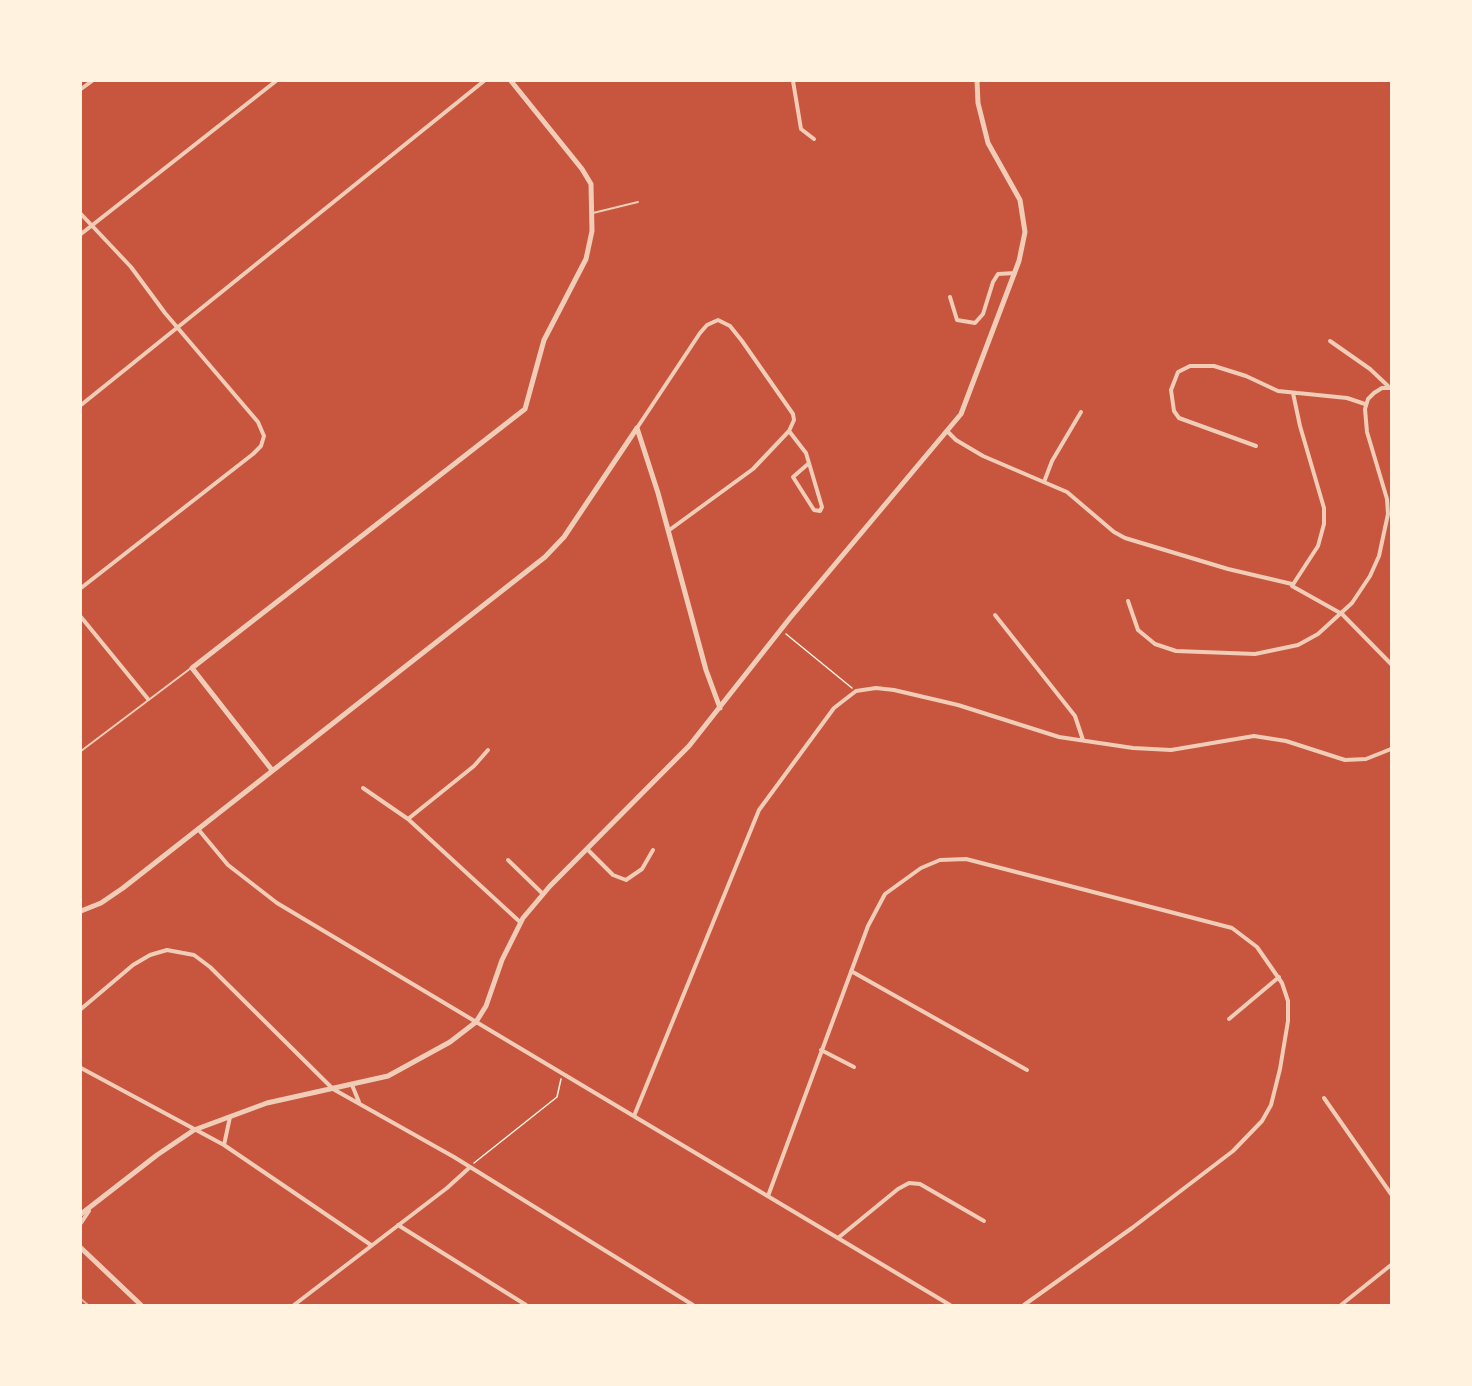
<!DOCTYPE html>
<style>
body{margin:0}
#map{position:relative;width:1472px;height:1386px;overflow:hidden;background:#c8553d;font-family:"Noto Sans",sans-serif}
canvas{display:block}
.frame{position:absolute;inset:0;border:82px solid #fff3e0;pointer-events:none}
</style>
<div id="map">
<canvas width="1472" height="1386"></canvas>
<div class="frame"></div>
</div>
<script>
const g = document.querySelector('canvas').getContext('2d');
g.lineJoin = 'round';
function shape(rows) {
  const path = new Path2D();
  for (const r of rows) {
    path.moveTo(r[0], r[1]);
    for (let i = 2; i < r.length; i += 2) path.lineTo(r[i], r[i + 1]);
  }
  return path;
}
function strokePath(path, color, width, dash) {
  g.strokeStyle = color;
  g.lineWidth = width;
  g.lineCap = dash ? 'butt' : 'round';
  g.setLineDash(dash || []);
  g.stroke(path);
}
strokePath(shape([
 [786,634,852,688],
 [474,1163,557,1097,561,1079]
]), '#fff3e0', 1.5);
strokePath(shape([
 [593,213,638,202],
 [81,751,191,668]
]), '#f1ccb7', 2);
strokePath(shape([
 [793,81,801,129,814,139],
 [81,89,92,81],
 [81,214,131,267,165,313,258,422,264,436,261,446,253,454,81,588],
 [81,234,276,81],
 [950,297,957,320,975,323,983,314,993,282,998,274,1015,273],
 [1330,341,1370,369,1388,386],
 [1293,393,1300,426,1324,508,1324,524,1318,546,1292,586,1342,614,1391,664],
 [81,405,484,81],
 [637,428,700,333,707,325,718,320,730,326,742,341,793,414,794,420,789,431,753,469,668,531],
 [789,431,806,453,822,507,820,511,814,510,793,477,808,464],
 [947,431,956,440,983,456,1067,492,1114,532,1125,538,1228,569,1292,584],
 [1256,446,1179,418,1174,411,1171,390,1178,372,1190,366,1214,366,1246,376,1278,391,1347,398,1365,404],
 [1044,482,1052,461,1081,412],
 [1128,601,1138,630,1155,644,1176,651,1255,654,1298,645,1318,634,1352,603,1370,576,1379,556,1388,514,1387,499,1367,432,1365,409,1368,399,1374,393,1382,388,1391,388],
 [995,615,1075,716,1083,740],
 [81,617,148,699],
 [363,788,408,819,520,922],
 [408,819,474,766,488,750],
 [198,829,228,865,277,903,950,1305],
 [587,849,613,875,626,880,642,869,653,850],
 [508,860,543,894],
 [851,971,1027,1070],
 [81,1009,133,965,150,955,167,950,194,955,210,967,333,1089,454,1157,693,1305],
 [1229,1019,1279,977],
 [821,1050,854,1067],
 [81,1068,224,1145,371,1245],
 [352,1085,359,1102],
 [1324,1098,1391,1194],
 [634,1116,759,810,834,708,856,691,876,688,894,690,958,705,1059,737,1133,748,1171,750,1254,736,1286,741,1345,760,1366,759,1391,749],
 [224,1145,230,1117],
 [768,1196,868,926,885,894,921,868,940,860,966,859,1232,928,1257,947,1282,983,1288,1001,1288,1021,1280,1069,1271,1105,1262,1121,1233,1151,1132,1228,1024,1305],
 [81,1223,89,1211],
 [398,1225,526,1305],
 [838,1238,898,1189,909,1183,920,1184,984,1221],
 [294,1305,447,1188,469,1168],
 [1341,1305,1391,1265]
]), '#f1ccb7', 4);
strokePath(shape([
 [637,428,658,493,706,670,720,708],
 [272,770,192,668,525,409,544,340,586,259,592,231,591,184,582,169,511,81],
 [81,911,101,903,123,888,545,557,564,537,637,428],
 [81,1214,157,1155,194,1130,267,1103,388,1076,450,1042,476,1022,486,1006,502,960,523,918,550,886,689,746,790,618,961,414,1019,261,1025,232,1020,200,988,143,978,103,977,81],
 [81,1248,141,1305]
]), '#f1ccb7', 5);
strokePath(shape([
 [81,1299,88,1305]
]), '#e9b49f', 2);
</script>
